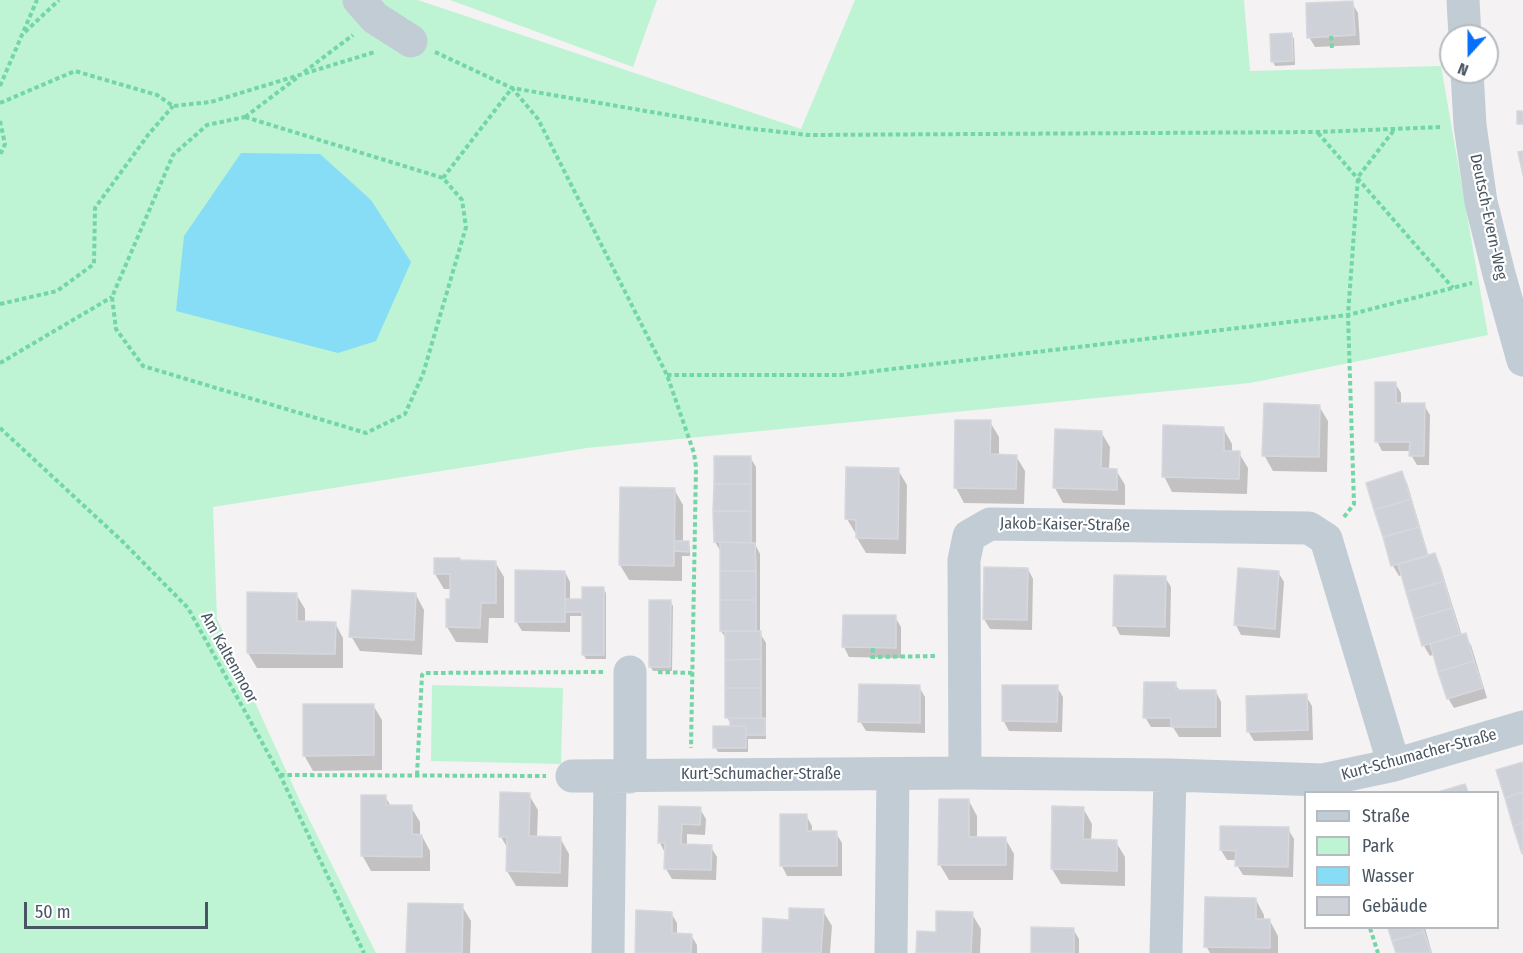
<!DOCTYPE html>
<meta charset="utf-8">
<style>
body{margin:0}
#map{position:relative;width:1523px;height:953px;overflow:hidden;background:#f4f2f2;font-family:"Fira Sans Condensed",sans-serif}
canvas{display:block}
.legend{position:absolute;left:1304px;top:791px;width:195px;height:138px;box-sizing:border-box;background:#fff;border:2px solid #b6bbc0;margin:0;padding:8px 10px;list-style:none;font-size:18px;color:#485562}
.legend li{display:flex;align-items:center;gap:12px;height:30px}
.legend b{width:30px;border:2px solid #b6bbc0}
.north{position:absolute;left:1439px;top:24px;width:60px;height:60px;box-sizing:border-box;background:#fff;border:2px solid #b6bbc0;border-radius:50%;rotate:201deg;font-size:16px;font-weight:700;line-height:24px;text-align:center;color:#485562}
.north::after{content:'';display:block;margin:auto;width:21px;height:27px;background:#086ff8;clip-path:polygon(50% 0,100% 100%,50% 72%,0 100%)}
.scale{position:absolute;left:24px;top:902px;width:184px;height:27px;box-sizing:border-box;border:3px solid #485562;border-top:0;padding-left:8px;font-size:18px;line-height:21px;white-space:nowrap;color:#485562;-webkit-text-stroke:4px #fff;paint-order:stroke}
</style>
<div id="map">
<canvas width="1523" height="953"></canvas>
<ul class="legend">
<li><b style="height:8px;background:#c2ccd5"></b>Straße</li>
<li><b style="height:16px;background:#bef4d4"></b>Park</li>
<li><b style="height:16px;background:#87ddf5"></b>Wasser</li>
<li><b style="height:16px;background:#ced1d8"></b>Gebäude</li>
</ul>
<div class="north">N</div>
<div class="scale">50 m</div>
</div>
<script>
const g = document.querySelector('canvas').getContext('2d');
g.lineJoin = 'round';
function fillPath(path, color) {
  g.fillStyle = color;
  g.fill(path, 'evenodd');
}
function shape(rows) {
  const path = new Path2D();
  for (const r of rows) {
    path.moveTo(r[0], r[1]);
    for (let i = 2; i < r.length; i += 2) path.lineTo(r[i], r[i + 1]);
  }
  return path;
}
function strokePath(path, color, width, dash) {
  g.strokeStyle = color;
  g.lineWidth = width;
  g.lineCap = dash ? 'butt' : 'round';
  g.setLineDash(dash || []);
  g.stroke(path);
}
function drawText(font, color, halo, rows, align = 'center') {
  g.font = font + ' "Fira Sans Condensed",sans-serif';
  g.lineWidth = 4.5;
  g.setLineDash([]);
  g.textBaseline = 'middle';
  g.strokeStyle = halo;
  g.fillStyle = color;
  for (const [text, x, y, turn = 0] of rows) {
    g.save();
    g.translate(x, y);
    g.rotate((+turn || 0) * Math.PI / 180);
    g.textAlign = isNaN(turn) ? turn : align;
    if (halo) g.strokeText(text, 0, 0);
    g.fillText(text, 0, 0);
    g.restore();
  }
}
fillPath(shape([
 [0,0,418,0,801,129,855,0,1244,0,1250,71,1441,66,1488,335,1250,383,587,448,213,507,217,619,300,801,376,953,0,953],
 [450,0,657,0,633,67],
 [432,685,563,688,561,764,431,761]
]), '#bef4d4');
fillPath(shape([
 [241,153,320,154,371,200,411,262,376,341,338,353,176,311,184,236]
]), '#87ddf5');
fillPath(shape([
 [1352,3,1358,13,1360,45,1315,47,1309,37],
 [1291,34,1294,39,1295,65,1275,66,1273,62],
 [1395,383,1401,393,1401,405,1424,405,1430,415,1429,465,1417,465,1411,455,1411,451,1382,451,1377,441],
 [1319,406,1328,421,1327,472,1273,471,1264,455],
 [956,421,990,422,999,437,999,456,1016,456,1025,471,1024,504,964,503,956,488],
 [1223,428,1232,444,1232,453,1239,453,1248,468,1247,494,1172,492,1164,476],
 [1101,432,1110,447,1109,470,1116,470,1125,485,1125,505,1063,503,1055,488],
 [750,457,756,467,756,546,760,554,760,633,766,643,766,739,748,739,748,752,718,752,715,747,731,725,727,717,727,640,721,631,721,552,715,542],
 [898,470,907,485,906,554,866,553,857,538,857,534,856,534,847,519],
 [1402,473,1407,483,1429,557,1435,555,1440,565,1462,636,1465,635,1471,645,1487,698,1454,708,1448,698,1434,654,1430,656,1424,646,1402,575,1399,576,1393,566,1368,484],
 [674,489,683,505,683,543,688,543,690,547,690,556,682,556,682,581,629,580,620,565],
 [495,562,504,577,504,618,489,618,488,643,456,642,447,627,451,589,444,589,435,574],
 [1028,569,1033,579,1032,630,990,629,984,619],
 [565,572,570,582,570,601,583,600,603,589,606,593,606,659,586,659,583,654,583,616,570,616,570,632,522,631,516,621],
 [1278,572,1284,582,1280,638,1241,635,1236,625],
 [1165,577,1171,587,1170,637,1120,635,1115,625],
 [296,594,305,609,305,623,335,623,343,638,343,668,257,668,248,653],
 [416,595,424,610,422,655,360,651,351,636],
 [670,601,673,606,672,671,653,671,650,666],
 [895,617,901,627,901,658,849,657,844,647],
 [1175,684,1180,691,1216,692,1221,702,1221,737,1179,737,1173,727,1151,727,1145,717],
 [919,687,925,697,925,733,866,731,860,721],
 [1057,687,1063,697,1062,732,1009,731,1003,720],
 [1306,696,1312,706,1313,740,1254,741,1248,731],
 [373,705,382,720,382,770,313,771,304,755],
 [529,795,538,810,537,838,560,838,569,854,568,887,516,886,507,871,508,849,501,837],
 [385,797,391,806,411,807,420,822,420,836,422,836,430,851,430,871,371,871,362,855],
 [969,801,977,816,977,838,1005,838,1014,854,1013,880,949,880,940,865],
 [1083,808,1092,824,1091,841,1116,842,1125,857,1125,886,1061,884,1052,869],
 [700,809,706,819,705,835,687,834,687,846,711,847,717,857,716,880,672,879,666,869,665,853,660,843],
 [806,815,812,826,812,832,836,833,842,843,842,876,787,876,782,866],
 [1288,829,1294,839,1293,877,1243,875,1237,865,1237,860,1227,860,1221,850],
 [1256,900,1264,915,1264,921,1270,921,1278,936,1278,953,1210,953,1206,946],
 [462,906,471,921,470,953,408,953],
 [823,911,832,926,830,953,763,953],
 [671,913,677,923,677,935,691,935,697,945,697,953,636,953],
 [972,914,981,929,980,953,918,953],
 [1389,928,1425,928,1432,953,1397,953],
 [1073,929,1079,939,1079,953,1032,953]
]), '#0003');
const building = shape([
 [1353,1,1355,35,1307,38,1306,3,1353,1],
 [1292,33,1293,61,1271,62,1270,34,1292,33],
 [1517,111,1523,111,1523,124,1517,124,1517,111],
 [1523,151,1523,175,1518,152,1523,151],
 [1375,382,1396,382,1396,403,1425,403,1424,456,1409,456,1410,442,1375,442,1375,382],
 [1264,403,1320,405,1319,457,1262,456,1264,403],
 [955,420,991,420,990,454,1017,455,1016,489,954,488,955,420],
 [1163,425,1224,427,1224,451,1240,451,1239,479,1162,477,1163,425],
 [1055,429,1102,431,1101,468,1117,469,1117,490,1053,488,1055,429],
 [714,456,751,456,751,484,714,484,714,456],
 [846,467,899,468,898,539,856,538,856,520,845,519,846,467],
 [1402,471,1411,499,1374,510,1366,483,1402,471],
 [714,484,751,484,751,511,713,511,714,484],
 [620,487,675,488,674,566,619,565,620,487],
 [1411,499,1419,527,1383,537,1374,510,1411,499],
 [713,511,751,511,751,543,714,542,713,511],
 [1419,527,1428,556,1391,566,1383,537,1419,527],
 [674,541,689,541,689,552,674,551,674,541],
 [720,542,755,543,756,571,720,571,720,542],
 [1435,553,1444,581,1406,592,1398,564,1435,553],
 [434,558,460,558,460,560,496,561,496,603,481,603,480,628,446,627,446,599,450,599,450,574,434,574,434,558],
 [984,567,1028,568,1027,620,983,619,984,567],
 [1238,568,1279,571,1275,629,1234,625,1238,568],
 [515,570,565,571,565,622,515,622,515,570],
 [720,571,756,571,756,600,720,600,720,571],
 [1114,575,1166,576,1165,627,1113,626,1114,575],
 [1444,581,1452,608,1414,619,1406,592,1444,581],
 [582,587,604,587,604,655,582,655,582,612,565,612,565,599,582,599,582,587],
 [352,590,416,593,414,640,349,637,352,590],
 [247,592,297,593,297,621,336,622,335,654,247,653,247,592],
 [649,600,671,600,670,667,649,667,649,600],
 [720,600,756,600,756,631,720,631,720,600],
 [1452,608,1460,635,1422,646,1414,619,1452,608],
 [843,615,896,615,896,648,842,647,843,615],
 [725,631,761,631,761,659,725,660,725,631],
 [1466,633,1474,661,1438,672,1430,644,1466,633],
 [761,659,761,688,725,688,725,660,761,659],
 [1474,661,1483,688,1447,699,1438,672,1474,661],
 [1144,682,1176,682,1176,690,1216,690,1216,727,1171,727,1171,718,1143,718,1144,682],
 [859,684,920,685,920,723,858,722,859,684],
 [1002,685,1058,685,1057,722,1002,721,1002,685],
 [725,688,761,688,761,718,725,718,725,688],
 [1307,694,1308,730,1247,732,1246,696,1307,694],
 [303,704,374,704,374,755,303,756,303,704],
 [730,718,765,718,765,735,746,735,746,726,730,726,730,718],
 [713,726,746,726,746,748,713,748,713,726],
 [1523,762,1523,792,1505,798,1496,770,1523,762],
 [1465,784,1468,792,1438,792,1465,784],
 [500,792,530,793,529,836,561,837,560,873,506,871,507,837,499,837,500,792],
 [1523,792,1523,823,1513,826,1505,798,1523,792],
 [361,795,386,795,386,805,412,805,412,834,422,835,422,857,361,856,361,795],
 [939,799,969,799,969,837,1006,837,1006,865,938,865,939,799],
 [659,806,701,807,700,825,682,824,681,844,712,845,711,870,664,869,665,843,658,843,659,806],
 [1052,806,1084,807,1083,839,1117,840,1117,871,1051,869,1052,806],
 [780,814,807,814,807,831,837,831,837,866,780,866,780,814],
 [1523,823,1523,853,1522,854,1513,826,1523,823],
 [1220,826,1289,827,1288,867,1235,866,1236,851,1220,850,1220,826],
 [1205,897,1256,898,1256,919,1270,919,1270,948,1204,947,1205,897],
 [408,903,463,904,462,953,406,953,408,903],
 [789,908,824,909,821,953,762,953,763,918,789,920,789,908],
 [636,910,672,912,672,933,692,934,691,953,635,953,636,910],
 [936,911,973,912,971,953,916,953,917,931,936,932,936,911],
 [1031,927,1074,928,1074,953,1031,953,1031,927],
 [1388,928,1423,928,1424,932,1392,941,1388,928],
 [1424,932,1431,953,1396,953,1392,941,1424,932]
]);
fillPath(building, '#ced1d8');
strokePath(building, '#d6d8de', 1.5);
strokePath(shape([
 [25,32,59,0],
 [1331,36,1332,48],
 [435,52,512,88,745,128,808,135,1318,132,1442,127],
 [304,72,353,35],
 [0,86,37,0],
 [0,103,75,71,157,95,173,106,211,102,375,52],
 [245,117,443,178,462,200,466,227,423,374,405,414,366,433,143,366,116,329,112,297,173,155,207,125,245,117],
 [245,117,298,77],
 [0,121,5,144,0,155],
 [1318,133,1453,288],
 [443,178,512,88,538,119,667,375,694,453,696,467,691,748],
 [0,304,57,291,94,264,95,208,148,135,173,106],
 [0,363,112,297],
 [667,375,842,375,1348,315,1472,283],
 [0,428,122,541,188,608,280,775,364,953],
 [1344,517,1354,504,1348,315,1358,177,1394,130],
 [873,648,872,657,937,656],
 [658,672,693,673],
 [280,775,546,776],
 [417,775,422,675,424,673,603,672],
 [1370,928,1378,953]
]), '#72d6a6', 4, [4.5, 3]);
strokePath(shape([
 [359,0,375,18,411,41],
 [1463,0,1465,36],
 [1467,72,1470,125,1481,202,1499,274,1523,360],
 [630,672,630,777],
 [965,773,964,560,969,536,990,524,1309,528,1326,539,1394,765],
 [572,776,965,773,1170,775,1323,780,1394,765,1523,727],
 [608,953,610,777],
 [891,953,893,774],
 [1166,953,1170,775]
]), '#c2ccd5', 33);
drawText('16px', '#485562', '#fff', [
 ["Deutsch-Evern-Weg",1488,217,78],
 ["Jakob-Kaiser-Straße",1065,525,1],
 ["Am Kaltenmoor",229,658,61],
 ["Kurt-Schumacher-Straße",1419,755,-15],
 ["Kurt-Schumacher-Straße",761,775]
]);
</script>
